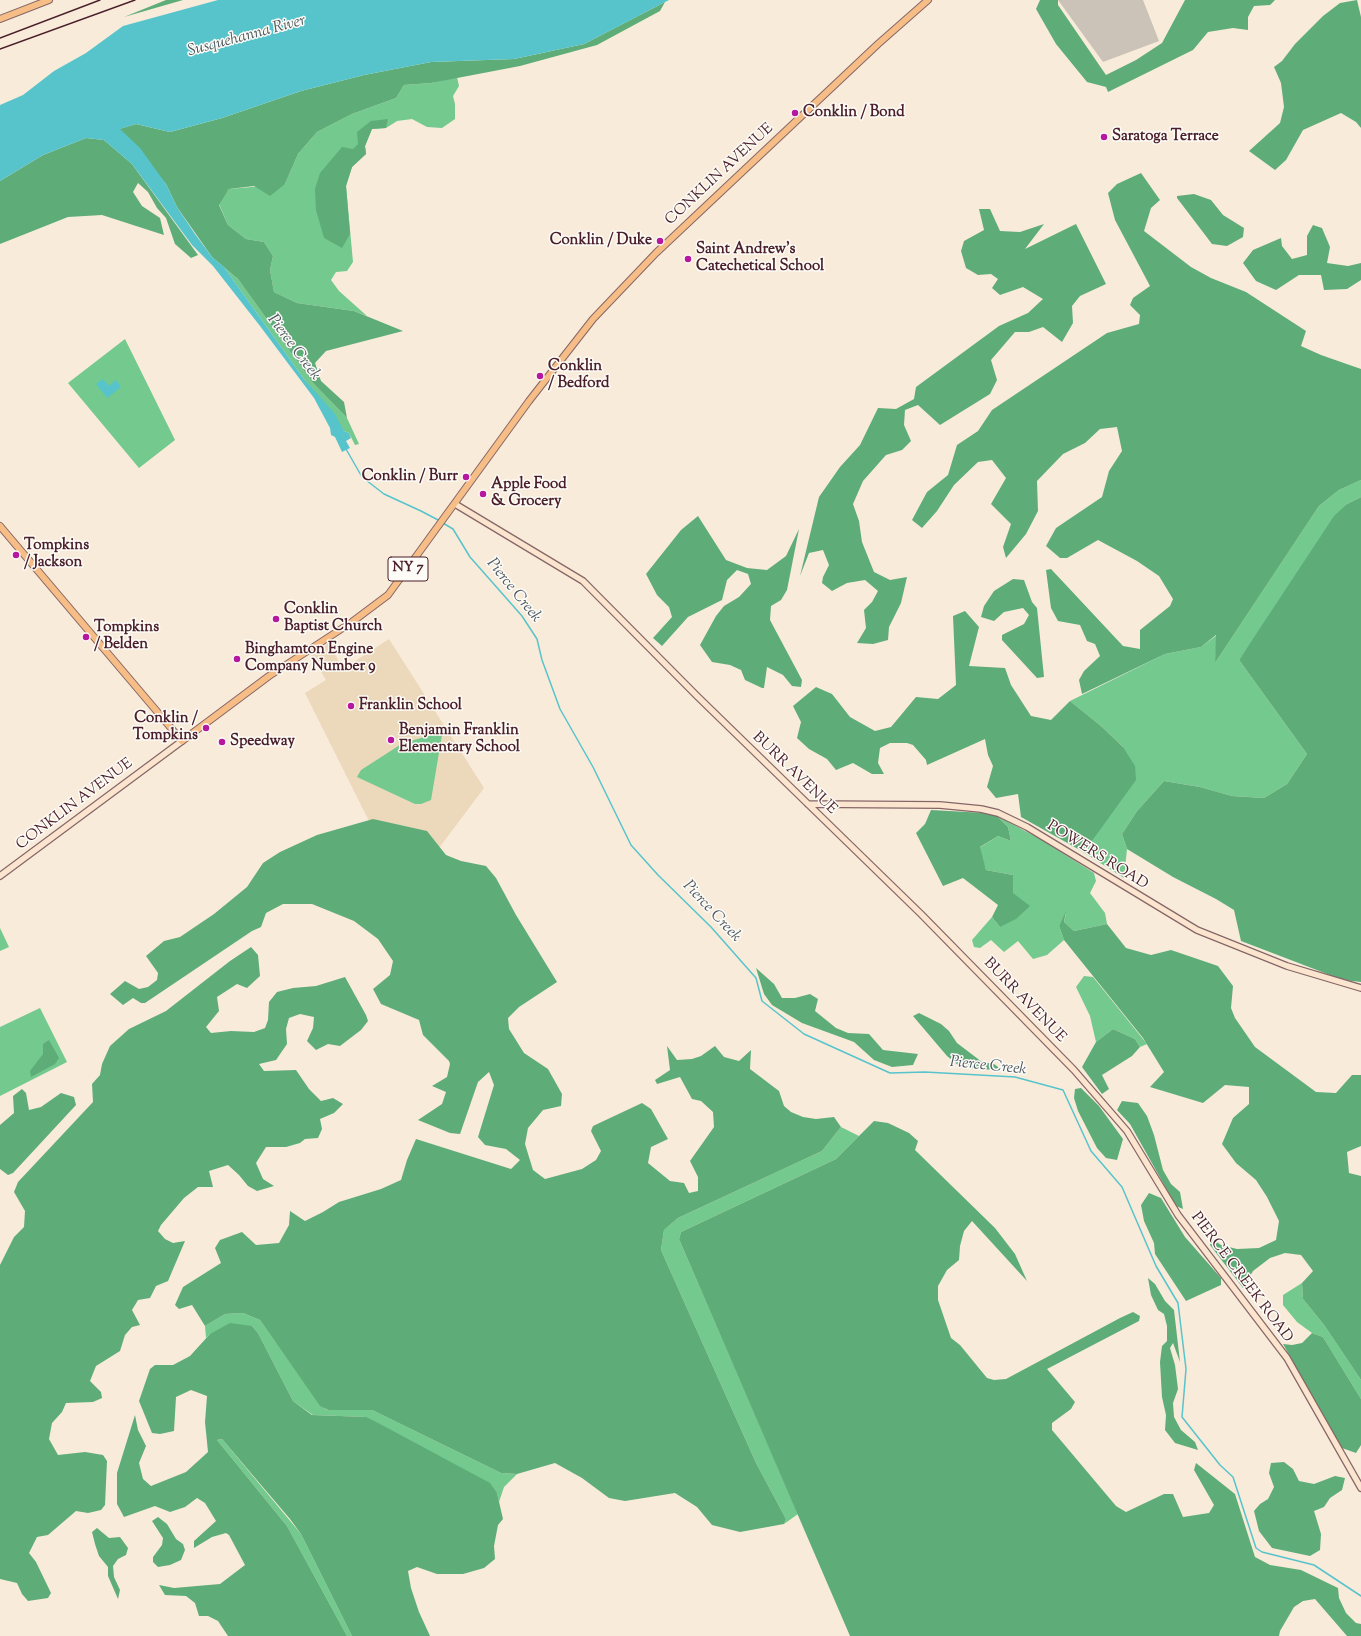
<!DOCTYPE html>
<style>
body{margin:0}
canvas{display:block;background:#f8ebd9}
</style>
<canvas width="1361" height="1636"></canvas>
<script>
const g = document.querySelector('canvas').getContext('2d');
g.lineJoin = 'round';
function fillPath(path, color) {
  g.fillStyle = color;
  g.fill(path, 'evenodd');
}
function shape(rows) {
  const path = new Path2D();
  for (const r of rows) {
    path.moveTo(r[0], r[1]);
    for (let i = 2; i < r.length; i += 2) path.lineTo(r[i], r[i + 1]);
  }
  return path;
}
function strokePath(path, color, width, dash) {
  g.strokeStyle = color;
  g.lineWidth = width;
  g.lineCap = dash ? 'butt' : 'round';
  g.setLineDash(dash || []);
  g.stroke(path);
}
function drawText(font, color, halo, rows, align = 'center') {
  g.font = font + ' "Sorts Mill Goudy",serif';
  g.lineWidth = 3;
  g.setLineDash([]);
  g.textBaseline = 'middle';
  g.strokeStyle = halo;
  g.fillStyle = color;
  for (const [text, x, y, turn = 0] of rows) {
    g.save();
    g.translate(x, y);
    g.rotate((+turn || 0) * Math.PI / 180);
    g.textAlign = isNaN(turn) ? turn : align;
    if (halo) g.strokeText(text, 0, 0);
    g.fillText(text, 0, 0);
    g.restore();
  }
}
fillPath(shape([
 [389,639,484,788,439,848,371,825,305,693,326,680,311,655,329,643,343,669]
]), '#ecd8ba');
fillPath(shape([
 [1058,0,1143,0,1159,41,1103,62]
]), '#cbc3b8');
fillPath(shape([
 [457,77,459,86,453,96,455,104,455,119,442,128,427,127,412,119,397,121,386,128,372,129,365,146,366,154,352,167,346,186,353,262,347,271,336,272,331,280,339,291,367,316,354,311,297,303,274,292,270,270,273,256,264,242,246,239,228,225,219,204,229,189,285,184,298,154,317,132,352,114,396,98,404,85,431,83],
 [224,267,238,279,312,382,347,418,359,444,355,445,349,433,344,431,304,379],
 [125,339,175,440,139,468,68,383],
 [1361,480,1361,497,1347,504,1239,660,1307,754,1287,784,1264,798,1232,796,1200,787,1164,781,1137,811,1122,834,1127,849,1124,878,1078,849,1089,845,1123,747,1101,726,1070,701,1165,654,1201,647,1217,635,1215,663,1319,506,1339,490],
 [439,733,442,735,431,800,421,804,415,804,357,777,361,770,403,743],
 [997,816,1040,839,1094,873,1096,881,1090,893,1105,913,1107,924,1074,931,1064,922,1066,913,1059,926,1064,940,1047,955,1033,959,1018,941,1004,952,991,940,980,948,974,947,972,940,992,917,1000,927,1013,893,1013,875,986,870,979,848,998,836,1011,841,1008,827],
 [0,928,9,947,0,951],
 [1084,976,1093,977,1147,1044,1140,1047,1135,1039,1113,1029,1096,1042,1090,1016,1076,987],
 [40,1008,67,1062,0,1096,0,1027],
 [841,1127,859,1136,836,1159,681,1232,679,1239,798,1514,784,1524,786,1519,756,1463,661,1250,664,1230,678,1218,822,1151],
 [1302,1283,1303,1299,1324,1325,1361,1380,1361,1399,1323,1337,1312,1333,1297,1322,1283,1305,1283,1295],
 [243,1313,260,1320,320,1405,327,1410,372,1410,501,1473,517,1474,504,1487,499,1502,497,1493,367,1417,313,1415,293,1401,258,1333,252,1326,210,1334,206,1338,205,1326,225,1314],
 [222,1439,301,1534,352,1636,347,1636,287,1526,217,1440]
]), '#73c98e');
fillPath(shape([
 [166,0,183,0,124,17],
 [1040,0,1058,0,1058,5,1106,75,1136,60,1162,43,1185,0,1275,0,1270,5,1254,6,1248,17,1248,30,1233,28,1208,32,1193,50,1108,92,1106,87,1087,82,1056,44,1036,9],
 [1357,0,1361,17,1361,128,1356,122,1341,113,1303,130,1286,160,1275,170,1249,151,1280,123,1284,107,1281,83,1274,67,1282,61,1295,44,1323,16,1340,3],
 [665,2,660,11,597,45,520,66,431,83,404,85,396,98,352,114,317,132,298,154,285,184,270,196,254,186,229,189,219,205,228,225,246,239,264,242,273,256,270,270,274,292,297,303,354,311,403,331,326,351,315,363,321,381,344,402,347,418,312,382,238,279,212,257,177,207,166,184,119,129,136,124,170,132,222,118,301,91,364,75,431,62,514,59,584,44],
 [388,119,386,128,372,129,365,146,366,154,352,167,346,186,350,234,342,248,324,238,316,210,315,189,320,173,342,147,353,149,358,144,357,132,371,121],
 [86,138,104,140,132,164,198,255,191,258,175,244,166,218,157,208,148,192,138,183,133,192,142,206,160,218,164,235,102,215,68,217,0,244,0,181,43,155],
 [1141,173,1160,200,1151,208,1144,231,1191,267,1211,278,1246,292,1306,331,1301,346,1321,355,1361,369,1361,480,1339,490,1319,506,1215,663,1216,635,1201,647,1165,654,1082,694,1079,680,1084,671,1100,656,1095,644,1087,641,1080,625,1058,621,1051,608,1046,570,1051,569,1123,646,1140,649,1140,630,1170,606,1173,599,1159,576,1137,561,1098,540,1067,558,1060,558,1046,546,1056,528,1102,497,1109,471,1122,451,1117,427,1100,429,1085,443,1063,454,1037,481,1038,511,1026,534,1006,558,1003,547,1011,524,991,504,1006,478,992,460,978,462,954,485,937,511,922,528,912,520,927,492,948,475,957,445,978,431,992,410,1107,333,1139,324,1140,315,1130,305,1133,298,1150,286,1115,220,1108,193,1117,184],
 [1194,194,1211,200,1223,215,1244,228,1243,237,1227,246,1212,244,1177,198,1177,196],
 [979,209,990,209,1000,231,1020,232,1044,224,1025,249,1076,224,1106,284,1080,296,1072,306,1073,323,1062,342,1043,327,1029,332,1015,332,991,360,997,380,990,394,940,425,918,405,905,410,904,425,911,441,902,450,886,455,863,481,853,504,859,521,862,542,874,572,890,580,907,577,901,603,889,627,888,640,873,644,857,643,866,628,864,610,872,602,878,591,865,580,847,583,832,591,822,583,823,577,829,565,823,550,809,553,800,576,819,497,840,467,860,445,878,408,896,409,914,399,916,387,999,326,1028,313,1043,299,1023,287,1000,295,992,288,998,279,991,274,978,275,966,268,961,251,964,241,984,230],
 [1313,225,1322,228,1330,247,1327,263,1348,266,1361,263,1361,280,1347,289,1324,290,1321,275,1299,275,1276,290,1256,281,1243,263,1253,250,1281,238,1282,246,1292,259,1307,255,1307,236],
 [1361,497,1361,982,1343,980,1241,941,1234,910,1216,899,1173,877,1127,849,1122,834,1137,811,1164,781,1200,787,1232,796,1264,798,1287,784,1307,754,1239,660,1334,516,1347,504],
 [698,516,726,560,747,568,767,570,786,556,799,529,787,590,781,600,771,606,770,620,802,680,801,687,792,686,783,675,767,667,764,688,762,688,745,680,741,670,730,665,712,662,700,645,716,616,724,606,739,597,751,584,748,574,737,570,727,580,722,600,688,617,662,646,653,638,672,617,669,607,657,595,646,574,681,530],
 [1013,579,1024,580,1032,602,1037,608,1044,677,1037,678,1002,640,1002,635,1024,624,1029,615,1023,608,1004,612,994,621,981,617,984,606,994,591],
 [965,611,979,627,969,666,1005,668,1011,685,1031,716,1051,720,1070,701,1101,726,1123,747,1135,766,1136,780,1089,845,1078,849,1021,817,1018,794,996,798,987,787,993,766,988,755,985,739,927,765,926,760,913,745,907,743,890,743,880,748,878,763,884,774,872,774,853,763,836,770,827,759,809,749,797,738,801,722,793,706,816,687,832,694,850,717,875,731,891,727,916,697,938,699,956,685,953,616],
 [931,810,985,813,997,816,1008,827,1011,841,998,836,980,847,986,870,1013,875,1013,893,1030,906,1016,919,1000,927,992,917,998,905,963,878,943,886,916,833,925,824],
 [373,819,427,831,446,855,461,861,486,866,496,878,516,915,557,982,519,1007,508,1018,509,1029,524,1053,548,1069,562,1094,561,1106,543,1110,528,1128,525,1144,533,1170,545,1179,582,1169,596,1160,601,1151,591,1131,593,1126,642,1103,651,1109,668,1139,651,1147,648,1163,670,1181,684,1183,689,1193,698,1191,698,1177,690,1161,714,1127,713,1112,701,1101,692,1099,680,1077,657,1084,655,1080,670,1070,667,1046,677,1060,692,1059,701,1056,715,1046,724,1057,739,1061,751,1050,750,1069,779,1091,784,1106,791,1112,803,1117,816,1119,834,1117,841,1127,822,1151,678,1218,664,1230,661,1250,756,1463,786,1519,784,1524,740,1532,712,1525,697,1507,675,1493,625,1501,609,1498,582,1478,555,1463,517,1474,501,1473,372,1410,328,1410,320,1406,260,1320,243,1313,225,1314,205,1326,192,1305,179,1309,175,1305,183,1287,221,1263,215,1248,220,1240,242,1232,256,1245,279,1243,289,1225,290,1211,305,1221,323,1212,339,1202,381,1189,401,1180,407,1160,416,1139,511,1169,520,1160,506,1149,485,1145,478,1137,494,1085,489,1072,478,1082,460,1134,450,1133,418,1120,442,1104,446,1092,432,1086,447,1077,450,1064,449,1061,423,1035,419,1020,381,1004,373,989,390,975,393,961,378,939,354,921,312,904,283,904,266,913,261,927,252,931,145,1003,141,1003,133,998,123,1005,110,994,125,981,139,989,148,987,157,980,158,973,146,956,164,941,180,937,214,914,247,887,263,863,280,852,317,835],
 [1066,911,1064,922,1074,931,1107,924,1126,948,1151,955,1171,950,1218,966,1233,986,1231,1008,1235,1018,1255,1047,1316,1092,1336,1093,1352,1075,1361,1075,1361,1146,1347,1152,1349,1173,1361,1176,1361,1380,1324,1325,1303,1299,1302,1283,1313,1271,1301,1255,1285,1253,1270,1258,1253,1271,1243,1288,1210,1245,1211,1238,1221,1245,1237,1249,1259,1248,1276,1240,1279,1221,1267,1197,1256,1180,1236,1163,1222,1144,1233,1118,1249,1104,1249,1087,1225,1085,1203,1103,1150,1087,1164,1072,1143,1038,1064,940,1059,926],
 [251,947,258,955,260,976,247,988,237,984,217,997,219,1011,206,1027,211,1033,231,1031,254,1032,265,1028,268,1020,269,1002,277,992,293,988,316,986,345,977,366,1015,368,1021,361,1030,340,1046,328,1044,316,1050,307,1041,313,1028,314,1017,300,1014,289,1018,286,1029,287,1044,276,1060,259,1064,264,1071,296,1070,309,1089,321,1101,333,1098,343,1104,334,1113,320,1119,322,1129,318,1138,305,1139,300,1143,286,1147,266,1147,256,1163,263,1179,274,1186,257,1191,248,1186,239,1175,228,1165,209,1171,213,1187,198,1187,184,1198,161,1225,158,1231,165,1239,173,1243,185,1241,168,1281,156,1286,150,1298,138,1300,132,1310,140,1325,132,1327,125,1335,120,1351,96,1366,90,1381,101,1392,102,1398,93,1402,66,1403,62,1412,52,1423,49,1439,58,1455,85,1452,103,1455,107,1461,105,1505,101,1510,88,1513,76,1511,48,1535,37,1537,29,1553,36,1562,51,1593,48,1598,28,1601,22,1594,17,1583,0,1579,0,1265,14,1237,24,1227,25,1211,14,1192,18,1182,93,1102,92,1084,100,1075,102,1064,110,1046,129,1029,166,1011,230,961],
 [756,968,774,984,782,998,795,998,810,994,818,999,815,1011,836,1028,848,1033,869,1034,883,1050,918,1054,913,1065,892,1067,874,1060,854,1042,802,1023,772,1005,764,994],
 [919,1013,941,1024,949,1031,957,1043,982,1062,994,1064,1002,1070,976,1069,958,1065,947,1056,913,1016],
 [1113,1029,1135,1039,1140,1047,1132,1056,1102,1075,1109,1089,1102,1094,1082,1067,1096,1042],
 [49,1040,59,1058,55,1064,31,1077,30,1071,43,1054,43,1044],
 [1081,1088,1099,1106,1123,1139,1117,1160,1106,1158,1097,1148,1078,1111,1074,1098,1075,1089],
 [22,1089,26,1093,29,1110,41,1107,61,1093,74,1097,76,1105,13,1173,8,1175,0,1169,0,1125,14,1113,13,1096],
 [1122,1101,1138,1103,1147,1116,1154,1135,1163,1170,1171,1184,1180,1192,1183,1209,1176,1206,1130,1124,1117,1110],
 [874,1121,888,1123,909,1133,918,1141,915,1150,995,1228,1015,1254,1027,1281,972,1221,964,1231,960,1246,959,1260,947,1270,938,1286,938,1300,951,1338,960,1345,987,1378,994,1380,1006,1379,1120,1318,1133,1312,1140,1316,1139,1321,1047,1369,1075,1402,1071,1409,1052,1423,1052,1430,1116,1506,1126,1512,1164,1494,1173,1494,1183,1517,1209,1513,1214,1505,1194,1470,1196,1463,1235,1494,1255,1557,1270,1565,1301,1570,1338,1588,1339,1598,1346,1613,1356,1623,1361,1624,1361,1636,1347,1636,1315,1599,1303,1601,1294,1607,1280,1631,1279,1636,850,1636,679,1239,681,1232,836,1159],
 [1149,1193,1161,1198,1185,1237,1221,1278,1221,1285,1186,1301,1155,1254,1154,1243,1144,1221,1141,1205],
 [1148,1278,1155,1284,1165,1301,1174,1310,1180,1362,1173,1343,1170,1348,1175,1365,1178,1389,1173,1403,1174,1417,1181,1430,1195,1442,1198,1450,1175,1443,1165,1430,1166,1415,1162,1397,1160,1362,1162,1346,1167,1341,1167,1326,1164,1314,1158,1310,1151,1295],
 [230,1323,252,1326,258,1333,293,1401,312,1415,367,1417,490,1483,497,1493,503,1519,498,1525,494,1546,495,1559,484,1568,463,1574,437,1574,417,1567,408,1571,411,1588,419,1612,430,1636,352,1636,301,1534,290,1519,222,1439,217,1440,287,1526,347,1636,228,1636,218,1621,208,1616,199,1616,195,1603,186,1596,165,1595,159,1585,174,1588,220,1584,245,1565,229,1535,226,1533,212,1537,194,1548,194,1541,216,1521,205,1503,197,1498,185,1507,170,1512,155,1506,124,1517,117,1504,117,1473,135,1415,138,1430,146,1446,139,1463,143,1479,151,1486,186,1472,208,1452,205,1422,207,1396,191,1390,176,1397,174,1431,160,1434,152,1433,139,1401,150,1369,155,1365,173,1365,190,1356,210,1334],
 [1312,1333,1323,1337,1361,1399,1361,1445,1356,1453,1342,1448,1283,1344,1292,1345,1302,1343],
 [1284,1462,1293,1469,1299,1481,1314,1484,1335,1476,1345,1478,1342,1490,1330,1498,1324,1507,1314,1511,1321,1534,1320,1550,1310,1556,1272,1548,1259,1531,1254,1511,1260,1504,1268,1499,1274,1487,1269,1473,1271,1463],
 [158,1517,167,1524,176,1539,183,1544,185,1550,181,1560,170,1565,158,1567,153,1562,153,1557,162,1545,163,1538,152,1521],
 [97,1528,109,1538,120,1537,128,1548,126,1555,118,1559,113,1566,114,1577,120,1590,118,1599,108,1576,108,1567,99,1556,95,1544,92,1532]
]), '#5ead79');
fillPath(shape([
 [218,0,669,0,584,44,514,59,431,62,364,75,301,91,222,118,170,132,136,124,120,129,140,148,166,184,177,207,195,234,212,257,224,267,304,379,335,414,344,431,349,433,351,438,346,441,350,448,342,452,335,437,331,435,330,428,314,398,260,326,213,266,192,245,132,164,104,140,86,138,43,155,0,181,0,105,23,95,54,71,86,53,123,26],
 [103,379,109,386,116,380,121,387,107,398,96,384]
]), '#57c4cc');
strokePath(shape([
 [346,449,362,477,384,494,421,511,440,521],
 [443,523,453,529,470,557,522,616,537,639,542,660,560,709,593,767,631,845,658,875,711,927,756,978,762,1001,804,1034,890,1073,925,1072,1015,1077,1063,1090,1091,1151,1122,1187,1156,1266,1178,1303,1186,1369,1182,1417,1220,1465,1233,1477,1256,1548,1262,1552,1314,1565,1361,1596]
]), '#57c4cc', 1.5);
const secondary = shape([
 [455,504,583,581,697,696,921,914,1074,1070,1127,1131,1178,1215,1287,1358,1361,1488],
 [808,804,940,805,981,809,998,813,1027,827,1197,930,1287,966,1361,988],
 [0,876,182,741]
]);
const primary = shape([
 [0,19,49,0],
 [0,526,182,741,269,676,352,622,388,595,529,401,593,319,656,253,878,44,928,0]
]);
strokePath(secondary, '#876668', 8);
strokePath(primary, '#876668', 8);
strokePath(secondary, '#fbe5cf', 5.5);
strokePath(primary, '#f6be86', 6);
strokePath(shape([
 [0,38,100,0],
 [0,49,135,0]
]), '#4a1f2b', 1.5);
for (const [x, y, r, color] of [
 [795,113,4,"#b5179e"],
 [1104,137,4,"#b5179e"],
 [660,241,4,"#b5179e"],
 [688,259,4,"#b5179e"],
 [540,376,4,"#b5179e"],
 [466,477,4,"#b5179e"],
 [483,494,4,"#b5179e"],
 [16,555,4,"#b5179e"],
 [276,619,4,"#b5179e"],
 [86,637,4,"#b5179e"],
 [237,659,4,"#b5179e"],
 [351,706,4,"#b5179e"],
 [206,728,4,"#b5179e"],
 [391,740,4,"#b5179e"],
 [222,742,4,"#b5179e"]
]) {
  const dot = new Path2D();
  dot.arc(x, y, r, 0, 2 * Math.PI);
  g.fillStyle = color;
  g.fill(dot);
  strokePath(dot, '#fdfcf7', 1.5);
}
for (const [x, y, w] of [
 [408,569,40]
]) {
  const box = new Path2D();
  box.roundRect(x - w / 2, y - 12, w, 24, 3);
  g.fillStyle = '#fdfcf7';
  g.fill(box);
  strokePath(box, '#4a1f2b', 1);
}
drawText('bold 14px', '#4a1f2b', null, [
 ["NY 7",408,569]
]);
drawText('bold 15px', '#4a1f2b', '#fdfcf7', [
 ["Conklin / Bond",803,113],
 ["Saratoga Terrace",1112,137],
 ["Conklin / Duke",652,241,"right"],
 ["Saint Andrew's",696,250],
 ["Catechetical School",696,267],
 ["Conklin",548,367],
 ["/ Bedford",548,384],
 ["Conklin / Burr",458,477,"right"],
 ["Apple Food",491,485],
 ["& Grocery",491,502],
 ["Tompkins",24,546],
 ["/ Jackson",24,563],
 ["Conklin",284,610],
 ["Baptist Church",284,627],
 ["Tompkins",94,628],
 ["/ Belden",94,645],
 ["Binghamton Engine",245,650],
 ["Company Number 9",245,667],
 ["Franklin School",359,706],
 ["Conklin /",198,719,"right"],
 ["Tompkins",198,736,"right"],
 ["Benjamin Franklin",399,731],
 ["Elementary School",399,748],
 ["Speedway",230,742]
], 'left');
drawText('15px', '#4a1f2b', '#fdfcf7', [
 ["CONKLIN AVENUE",720,175,-43],
 ["BURR AVENUE",794,774,44],
 ["CONKLIN AVENUE",75,805,-37],
 ["POWERS ROAD",1097,856,32],
 ["BURR AVENUE",1024,1001,46],
 ["PIERCE CREEK ROAD",1241,1278,53]
]);
drawText('italic 16px', '#4f5963', '#fdfcf7', [
 ["Susquehanna River",247,37,-15],
 ["Pierce Creek",293,348,53],
 ["Pierce Creek",513,591,51],
 ["Pierce Creek",711,912,47],
 ["Pierce Creek",988,1067,6]
]);
</script>
